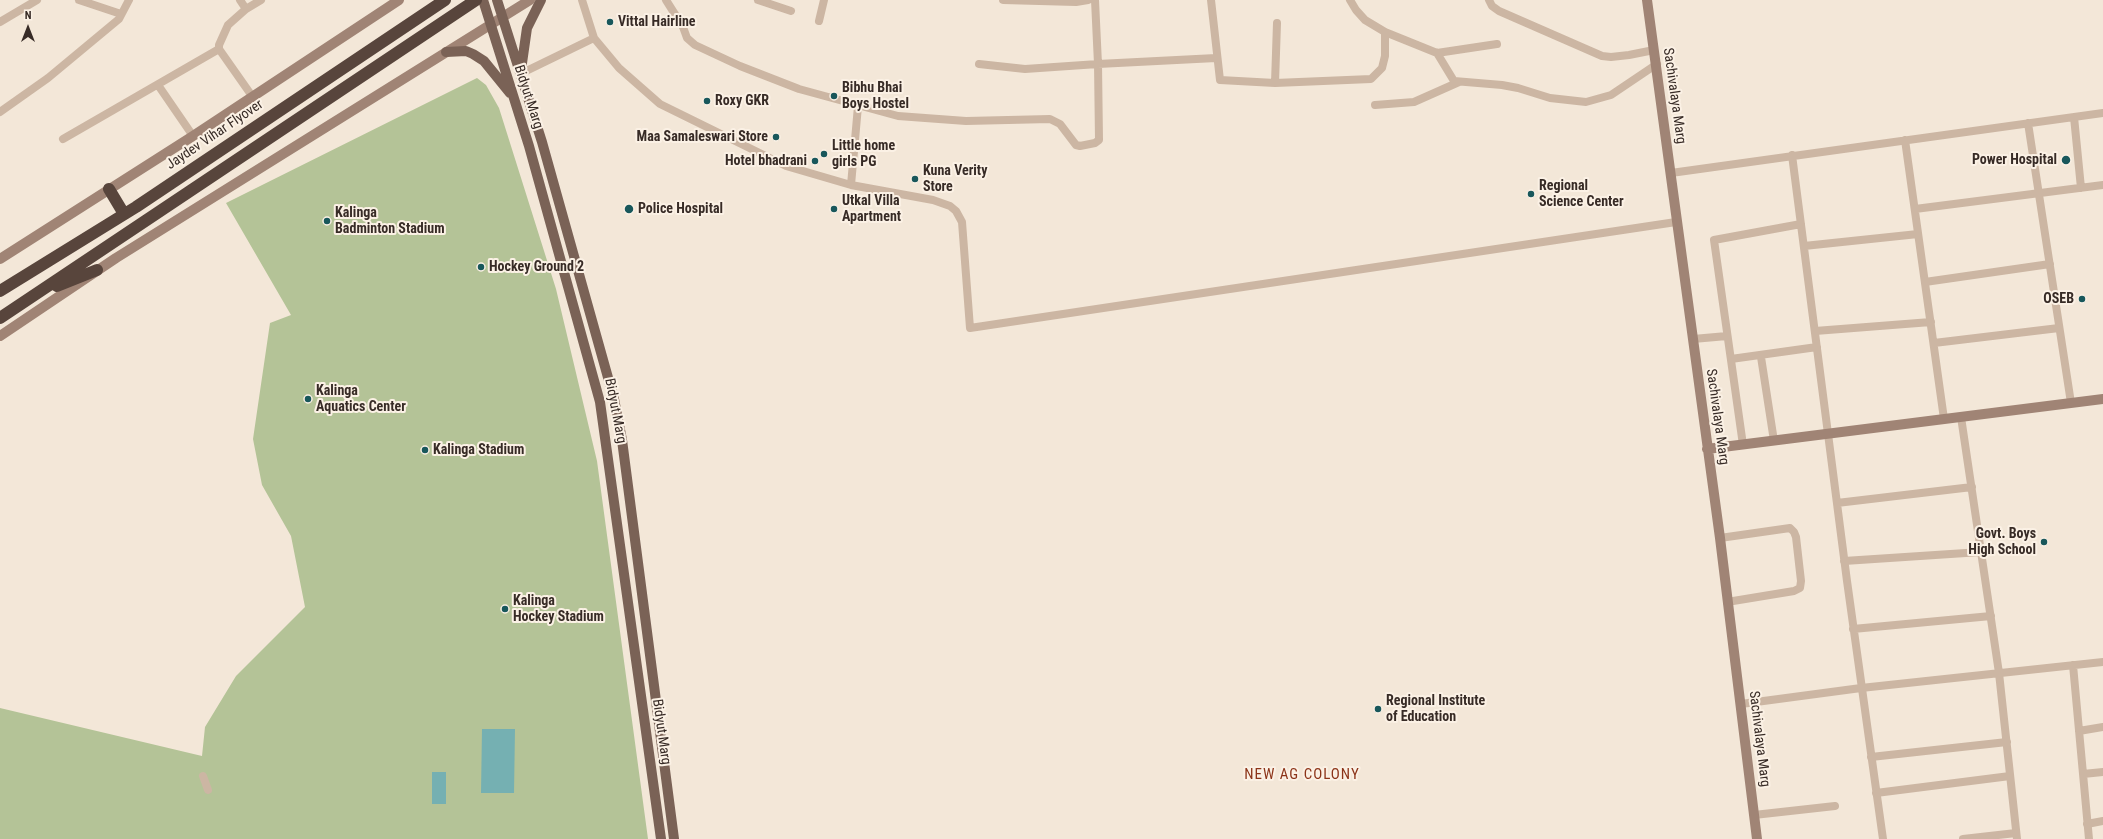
<!DOCTYPE html>
<style>
body{margin:0}
#map{position:relative;width:2103px;height:839px;overflow:hidden;background:#f3e7d8;font-family:"Roboto Condensed",sans-serif}
canvas{display:block}
.north{position:absolute;left:8px;top:8px;width:40px;height:40px;-webkit-text-stroke:3px #fbf1e5;paint-order:stroke;rotate:0deg;font-size:11px;font-weight:700;line-height:16px;text-align:center;color:#372b26}
.north::after{content:'';display:block;margin:auto;width:14px;height:18px;background:#372b26;clip-path:polygon(50% 0,100% 100%,50% 72%,0 100%)}
</style>
<div id="map">
<canvas width="2103" height="839"></canvas>
<div class="north">N</div>
</div>
<script>
const g = document.querySelector('canvas').getContext('2d');
g.lineJoin = 'round';
function fillPath(path, color) {
  g.fillStyle = color;
  g.fill(path, 'evenodd');
}
function shape(rows) {
  const path = new Path2D();
  for (const r of rows) {
    path.moveTo(r[0], r[1]);
    for (let i = 2; i < r.length; i += 2) path.lineTo(r[i], r[i + 1]);
  }
  return path;
}
function strokePath(path, color, width, dash) {
  g.strokeStyle = color;
  g.lineWidth = width;
  g.lineCap = dash ? 'butt' : 'round';
  g.setLineDash(dash || []);
  g.stroke(path);
}
function drawText(font, color, halo, rows, align = 'center') {
  g.font = font + ' "Roboto Condensed",sans-serif';
  g.lineWidth = 4;
  g.setLineDash([]);
  g.textBaseline = 'middle';
  g.strokeStyle = halo;
  g.fillStyle = color;
  for (const [text, x, y, turn = 0] of rows) {
    g.save();
    g.translate(x, y);
    g.rotate((+turn || 0) * Math.PI / 180);
    g.textAlign = isNaN(turn) ? turn : align;
    if (halo) g.strokeText(text, 0, 0);
    g.fillText(text, 0, 0);
    g.restore();
  }
}
fillPath(shape([
 [477,78,486,85,499,108,556,289,597,461,648,839,0,839,0,708,202,756,205,727,236,676,305,607,291,536,262,485,253,439,270,323,291,315,226,203]
]), '#b4c397');
fillPath(shape([
 [482,729,515,729,514,793,481,793],
 [432,772,446,772,446,804,432,804]
]), '#75b0b2');
strokePath(shape([
 [79,0,121,14],
 [240,0,246,9],
 [582,0,594,38,619,68,660,104,786,166,851,185,933,200,950,206,956,211,962,222,970,328,1676,222],
 [666,0,683,27,687,38,695,45,740,66,799,89,898,116,966,121,1050,119,1060,124,1076,145,1080,146,1095,143,1099,140,1098,64,1025,69,979,64],
 [758,0,791,11],
 [1003,0,1076,2,1088,0],
 [1095,0,1098,64,1216,58],
 [1211,0,1220,80,1275,83,1371,79,1382,68,1385,56,1385,32],
 [1350,0,1356,10,1365,20,1385,32,1437,53,1497,44],
 [1489,0,1492,6,1499,11,1602,56,1611,57,1629,55,1654,50],
 [819,21,824,0],
 [0,22,37,0],
 [1437,53,1454,81,1502,85,1518,88,1550,98,1586,102,1611,95,1657,64],
 [520,74,594,38],
 [1275,83,1277,23],
 [158,85,193,136],
 [252,96,219,49,219,45,228,25,246,9,261,0],
 [1375,105,1414,102,1459,82],
 [0,112,48,78,119,19,129,0],
 [2074,117,2081,188],
 [2028,123,2071,403],
 [63,139,219,49],
 [1905,140,1944,419],
 [1792,155,1847,581,1883,839],
 [1671,173,2103,113],
 [851,185,858,106],
 [1915,209,2103,185],
 [1804,246,1918,234],
 [1925,282,2050,264],
 [1815,331,1931,322],
 [1693,339,1727,336],
 [1934,343,2059,328],
 [1761,357,1774,441],
 [1731,359,1817,347],
 [1961,417,1999,673,2017,839],
 [1743,445,1714,240,1801,224],
 [1837,503,1972,487],
 [1720,538,1790,528,1794,532,1796,537,1801,581,1800,588,1794,591,1727,602],
 [1844,561,1981,552],
 [1853,629,1991,616],
 [2073,665,2089,839],
 [1741,704,1861,688,2103,662],
 [2079,731,2103,727],
 [1871,757,2007,742],
 [2083,774,2103,772],
 [203,776,208,790],
 [1876,793,2010,776],
 [1754,815,1835,806],
 [2087,824,2103,821],
 [1963,839,2016,833]
]), '#ccb6a3', 8);
strokePath(shape([
 [1647,0,1720,538,1757,839],
 [0,259,193,136,399,0],
 [0,336,116,258,530,0],
 [1707,449,2103,399]
]), '#a08475', 10);
strokePath(shape([
 [483,0,529,146,600,402,661,839],
 [497,0,542,142,614,399,622,440,674,839],
 [446,52,466,51,473,54,484,61,510,93],
 [521,70,527,28,541,0]
]), '#7a6256', 10);
strokePath(shape([
 [109,189,124,214],
 [57,286,97,270],
 [0,291,136,207,445,0],
 [0,318,476,0]
]), '#58453c', 12);
for (const [x, y, r, color] of [
 [610,22,4,"#18575b"],
 [834,96,4,"#18575b"],
 [707,101,4,"#18575b"],
 [776,137,4,"#18575b"],
 [824,154,4,"#18575b"],
 [2066,160,5,"#18575b"],
 [815,161,4,"#18575b"],
 [915,179,4,"#18575b"],
 [1531,194,4,"#18575b"],
 [629,209,5,"#18575b"],
 [834,209,4,"#18575b"],
 [327,221,4,"#18575b"],
 [481,267,4,"#18575b"],
 [2082,299,4,"#18575b"],
 [308,399,4,"#18575b"],
 [425,450,4,"#18575b"],
 [2044,542,4,"#18575b"],
 [505,609,4,"#18575b"],
 [1378,709,4,"#18575b"]
]) {
  const dot = new Path2D();
  dot.arc(x, y, r, 0, 2 * Math.PI);
  g.fillStyle = color;
  g.fill(dot);
  strokePath(dot, '#fbf1e5', 1.5);
}
drawText('bold 14px', '#372b26', '#fbf1e5', [
 ["Vittal Hairline",618,22],
 ["Bibhu Bhai",842,88],
 ["Boys Hostel",842,104],
 ["Roxy GKR",715,101],
 ["Maa Samaleswari Store",768,137,"right"],
 ["Little home",832,146],
 ["girls PG",832,162],
 ["Power Hospital",2057,160,"right"],
 ["Hotel bhadrani",807,161,"right"],
 ["Kuna Verity",923,171],
 ["Store",923,187],
 ["Regional",1539,186],
 ["Science Center",1539,202],
 ["Utkal Villa",842,201],
 ["Apartment",842,217],
 ["Police Hospital",638,209],
 ["Kalinga",335,213],
 ["Badminton Stadium",335,229],
 ["Hockey Ground 2",489,267],
 ["OSEB",2074,299,"right"],
 ["Kalinga",316,391],
 ["Aquatics Center",316,407],
 ["Kalinga Stadium",433,450],
 ["Govt. Boys",2036,534,"right"],
 ["High School",2036,550,"right"],
 ["Kalinga",513,601],
 ["Hockey Stadium",513,617],
 ["Regional Institute",1386,701],
 ["of Education",1386,717]
], 'left');
drawText('14px', '#372b26', '#fbf1e5', [
 ["Sachivalaya Marg",1674,96,82],
 ["Bidyut Marg",528,97,72],
 ["Jaydev Vihar Flyover",215,135,-34],
 ["Bidyut Marg",615,411,79],
 ["Sachivalaya Marg",1717,417,82],
 ["Bidyut Marg",661,732,82],
 ["Sachivalaya Marg",1759,739,83]
]);
g.letterSpacing = '1px';
drawText('15px', '#8c3419', '#fbf1e5', [
 ["NEW AG COLONY",1302,775]
]);
g.letterSpacing = '0px';
</script>
